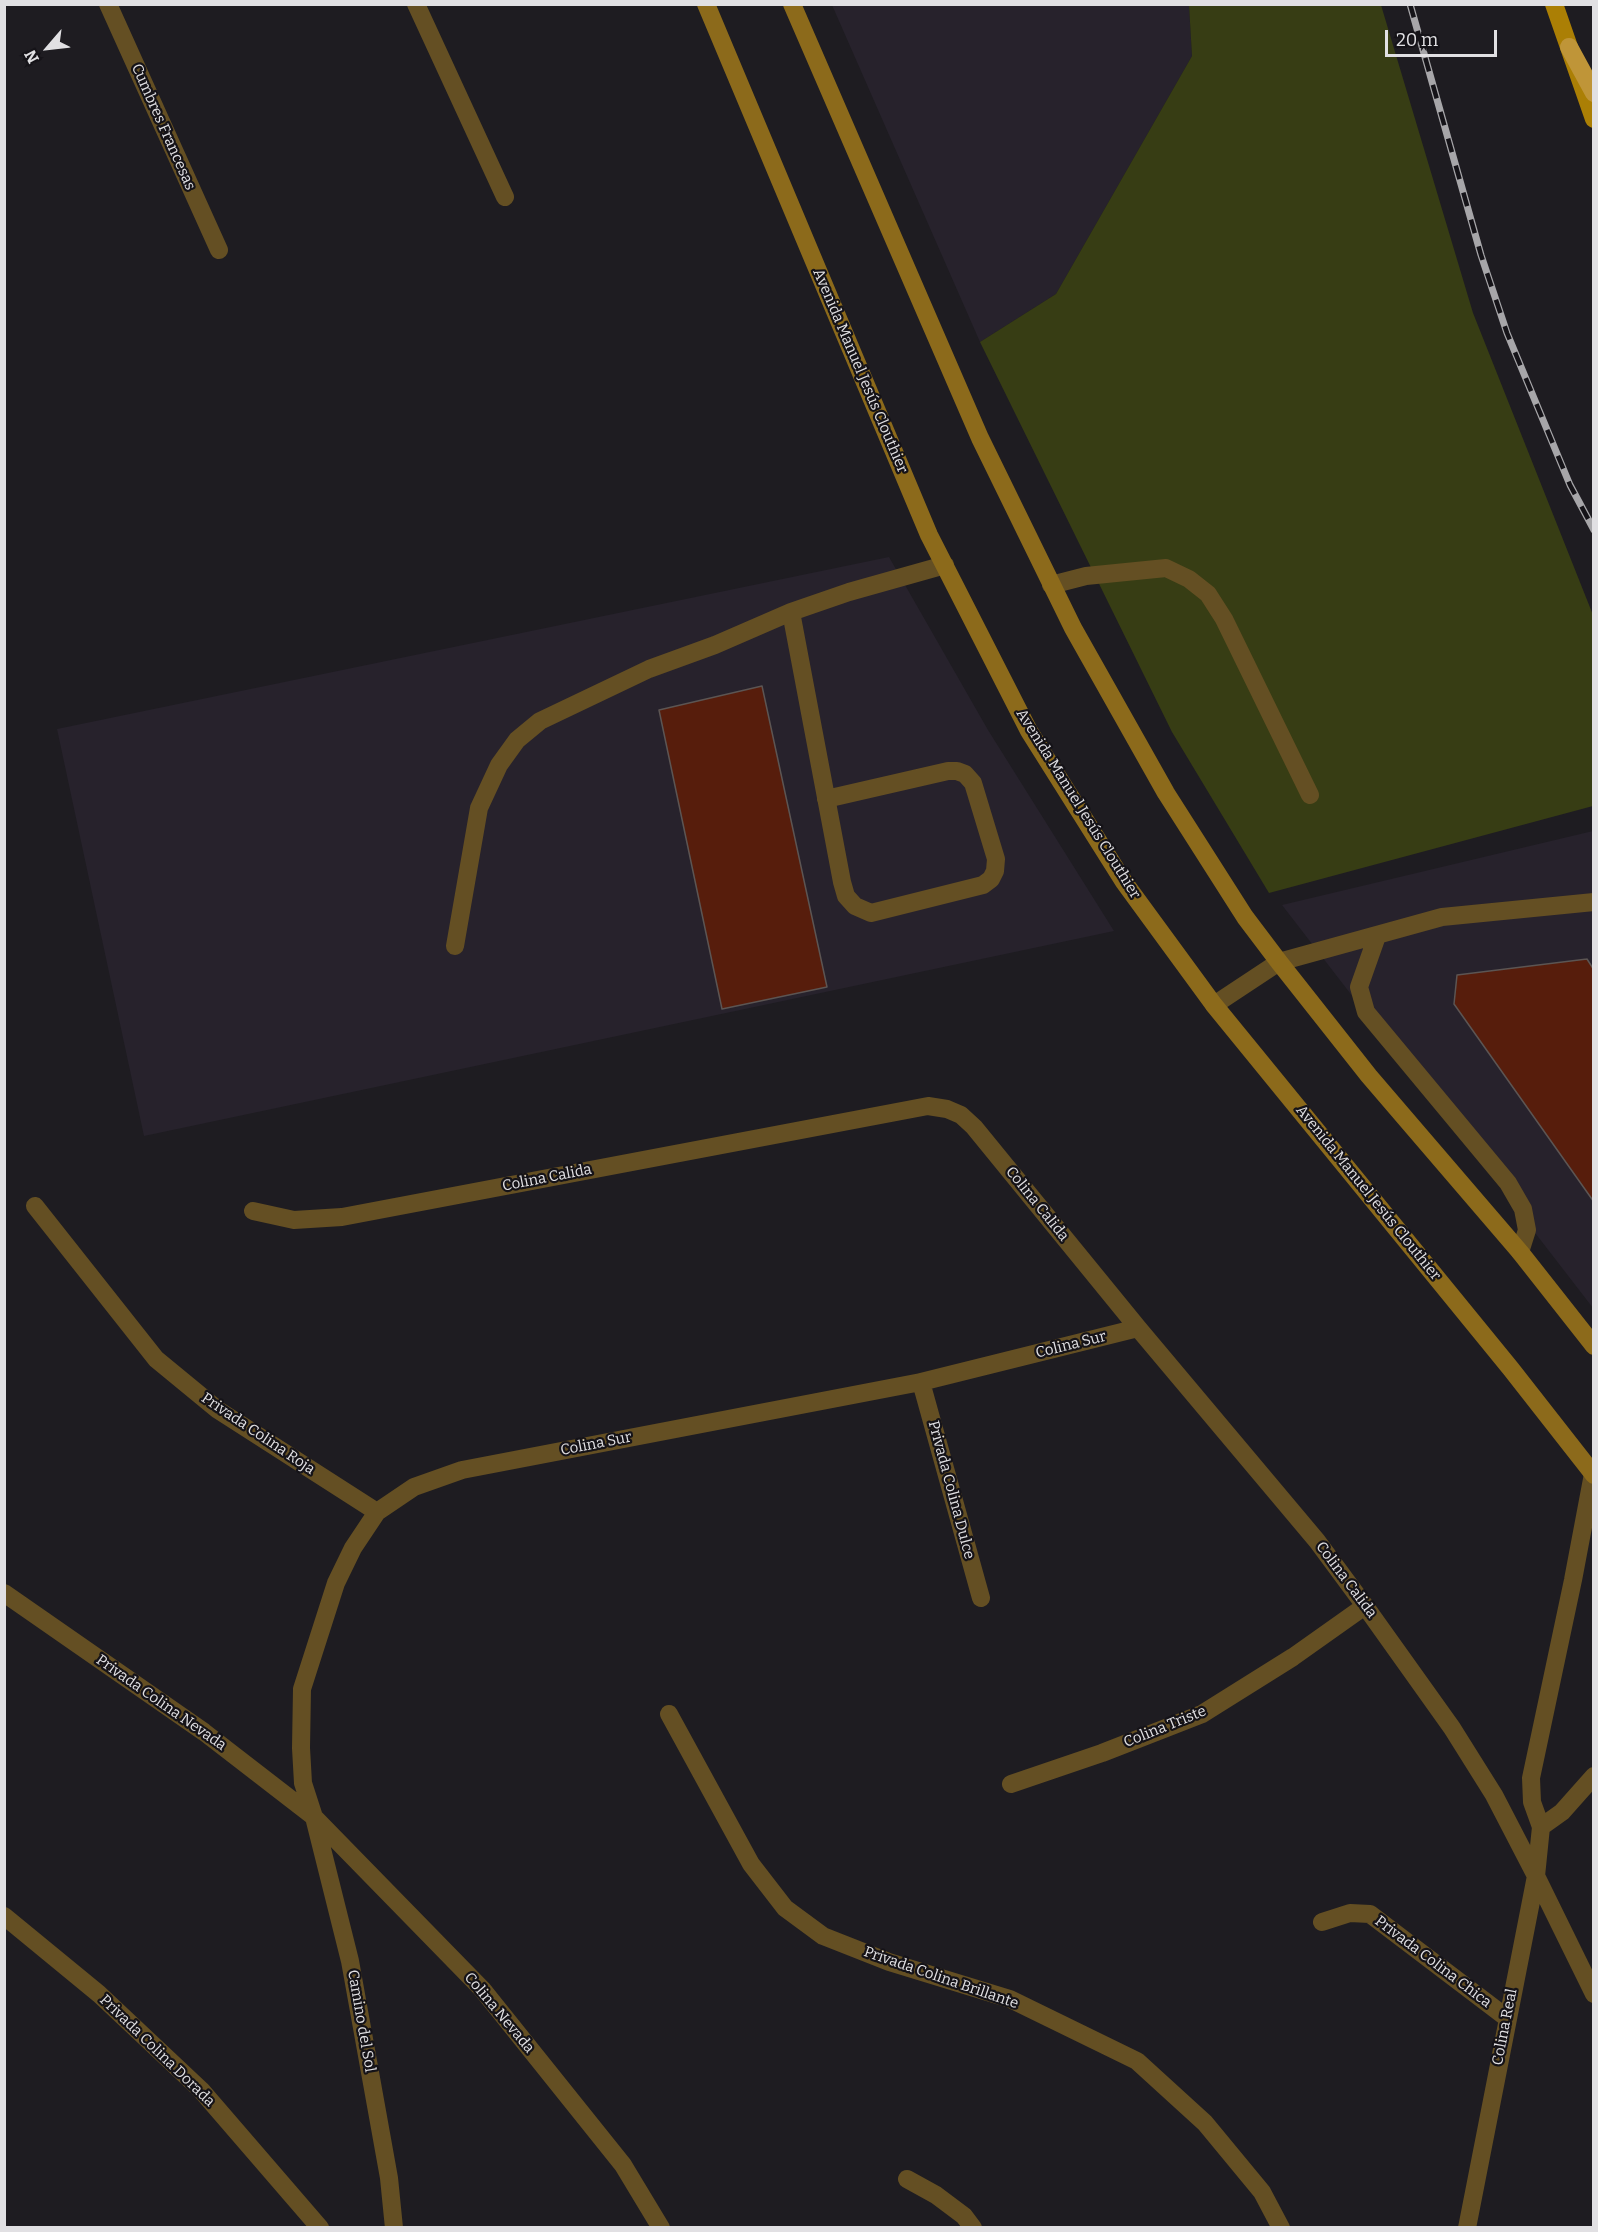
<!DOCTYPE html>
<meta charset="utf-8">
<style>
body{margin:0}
#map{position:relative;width:1598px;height:2232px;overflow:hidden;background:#1e1c21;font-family:Bitter,serif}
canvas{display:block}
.frame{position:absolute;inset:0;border:6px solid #e1e0e3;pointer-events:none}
.north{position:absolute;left:18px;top:18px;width:60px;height:60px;-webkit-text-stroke:4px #151318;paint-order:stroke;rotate:242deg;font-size:16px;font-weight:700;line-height:24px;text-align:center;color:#e1e0e3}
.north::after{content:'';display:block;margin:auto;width:21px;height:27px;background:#e1e0e3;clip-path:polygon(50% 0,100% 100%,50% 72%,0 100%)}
.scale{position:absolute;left:1385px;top:30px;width:112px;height:27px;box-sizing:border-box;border:3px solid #e1e0e3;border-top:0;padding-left:8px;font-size:18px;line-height:21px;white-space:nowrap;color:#e1e0e3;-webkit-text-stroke:4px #151318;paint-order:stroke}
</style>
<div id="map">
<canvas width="1598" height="2232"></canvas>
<div class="frame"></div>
<div class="north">N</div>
<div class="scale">20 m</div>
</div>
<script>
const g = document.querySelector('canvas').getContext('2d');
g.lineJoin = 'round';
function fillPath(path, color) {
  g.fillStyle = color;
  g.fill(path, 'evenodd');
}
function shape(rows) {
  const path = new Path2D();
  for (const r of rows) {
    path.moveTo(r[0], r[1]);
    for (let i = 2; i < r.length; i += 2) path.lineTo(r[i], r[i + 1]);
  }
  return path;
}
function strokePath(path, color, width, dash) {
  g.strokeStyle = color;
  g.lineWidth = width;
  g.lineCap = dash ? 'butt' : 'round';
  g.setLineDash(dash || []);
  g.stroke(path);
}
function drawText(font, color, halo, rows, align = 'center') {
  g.font = font + ' Bitter,serif';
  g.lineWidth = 4.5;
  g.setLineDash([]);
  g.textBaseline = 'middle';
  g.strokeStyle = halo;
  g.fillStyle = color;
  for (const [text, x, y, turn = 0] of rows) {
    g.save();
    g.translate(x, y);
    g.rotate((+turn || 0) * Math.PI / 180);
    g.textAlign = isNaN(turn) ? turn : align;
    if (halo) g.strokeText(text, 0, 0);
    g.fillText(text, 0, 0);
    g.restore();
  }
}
fillPath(shape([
 [832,5,1189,5,1192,56,1056,294,980,342],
 [889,557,988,730,1114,931,144,1136,57,729],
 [1593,831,1593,1308,1282,905]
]), '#27222c');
fillPath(shape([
 [1189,5,1381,5,1473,313,1593,615,1593,806,1269,893,1172,732,980,342,1056,294,1192,56]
]), '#373d14');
const building = shape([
 [762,686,827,987,722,1009,659,710,762,686],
 [1587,959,1594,970,1594,1202,1454,1004,1457,975,1587,959]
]);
fillPath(building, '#571d0c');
strokePath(building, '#5c5553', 1.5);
strokePath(shape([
 [1051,585,1086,576,1166,568,1189,579,1208,594,1224,619,1310,795],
 [791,612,842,882,846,896,855,906,871,913,983,885,991,879,995,871,996,859,973,783,965,774,957,771,948,771,826,799],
 [1377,936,1359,987,1366,1012,1508,1183,1523,1209,1527,1230,1520,1252],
 [455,946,479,808,499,765,517,740,540,721,649,669,715,645,791,612,849,592,945,565],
 [1214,1005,1279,962,1442,917,1594,902]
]), '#644f23', 18);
strokePath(shape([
 [108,4,219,250],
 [416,4,505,197],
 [35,1206,156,1359,218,1410,377,1512],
 [253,1211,294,1220,342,1217,928,1106,947,1109,961,1115,974,1127,1138,1328,1317,1541,1365,1606,1452,1728,1494,1795,1536,1876,1594,1994],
 [921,1382,981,1598],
 [4,1593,204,1732,314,1817,482,1989,623,2165,661,2228],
 [669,1714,751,1864,785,1908,823,1936,889,1962,1010,1999,1137,2061,1205,2123,1262,2192,1281,2228],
 [1011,1784,1102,1753,1202,1714,1293,1657,1365,1606],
 [1541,1827,1562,1812,1594,1776],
 [4,1916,99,1994,201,2090,320,2228],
 [1322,1922,1350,1913,1370,1914,1507,2018],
 [907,2179,936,2195,964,2216,973,2228],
 [394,2228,389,2178,350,1961,314,1817,303,1783,301,1748,302,1689,336,1583,353,1548,377,1512,414,1487,462,1470,921,1382,1138,1328],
 [1467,2228,1536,1876,1541,1827,1532,1802,1531,1778,1573,1580,1593,1474]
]), '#644f23', 18);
strokePath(shape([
 [706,4,929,535,1029,731,1124,882,1214,1005,1511,1369,1594,1475],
 [792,4,980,438,1073,628,1166,793,1245,917,1279,962,1369,1076,1520,1252,1594,1346]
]), '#8c6a1b', 18);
strokePath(shape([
 [1554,4,1594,119]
]), '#ab7f05', 18);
strokePath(shape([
 [1569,47,1594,93]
]), '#bf9538', 18);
const rail = shape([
 [1410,4,1481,255,1507,333,1570,485,1594,530]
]);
strokePath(rail, '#a7a6a9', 7);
strokePath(rail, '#151318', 4.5, [14]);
drawText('15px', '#e1e0e3', '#151318', [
 ["Cumbres Francesas",163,127,66],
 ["Avenida Manuel Jesús Clouthier",860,371,67],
 ["Avenida Manuel Jesús Clouthier",1078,804,58],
 ["Colina Calida",547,1178,-11],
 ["Avenida Manuel Jesús Clouthier",1368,1193,51],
 ["Colina Calida",1037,1204,51],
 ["Colina Sur",1071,1345,-14],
 ["Privada Colina Roja",258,1434,34],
 ["Colina Sur",596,1444,-11],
 ["Privada Colina Dulce",951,1490,75],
 ["Colina Calida",1346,1580,53],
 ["Privada Colina Nevada",161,1703,35],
 ["Colina Triste",1165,1727,-22],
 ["Privada Colina Chica",1433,1962,37],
 ["Privada Colina Brillante",941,1978,19],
 ["Colina Nevada",499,2013,50],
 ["Camino del Sol",361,2021,80],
 ["Colina Real",1505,2027,-79],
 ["Privada Colina Dorada",157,2051,44]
]);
</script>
